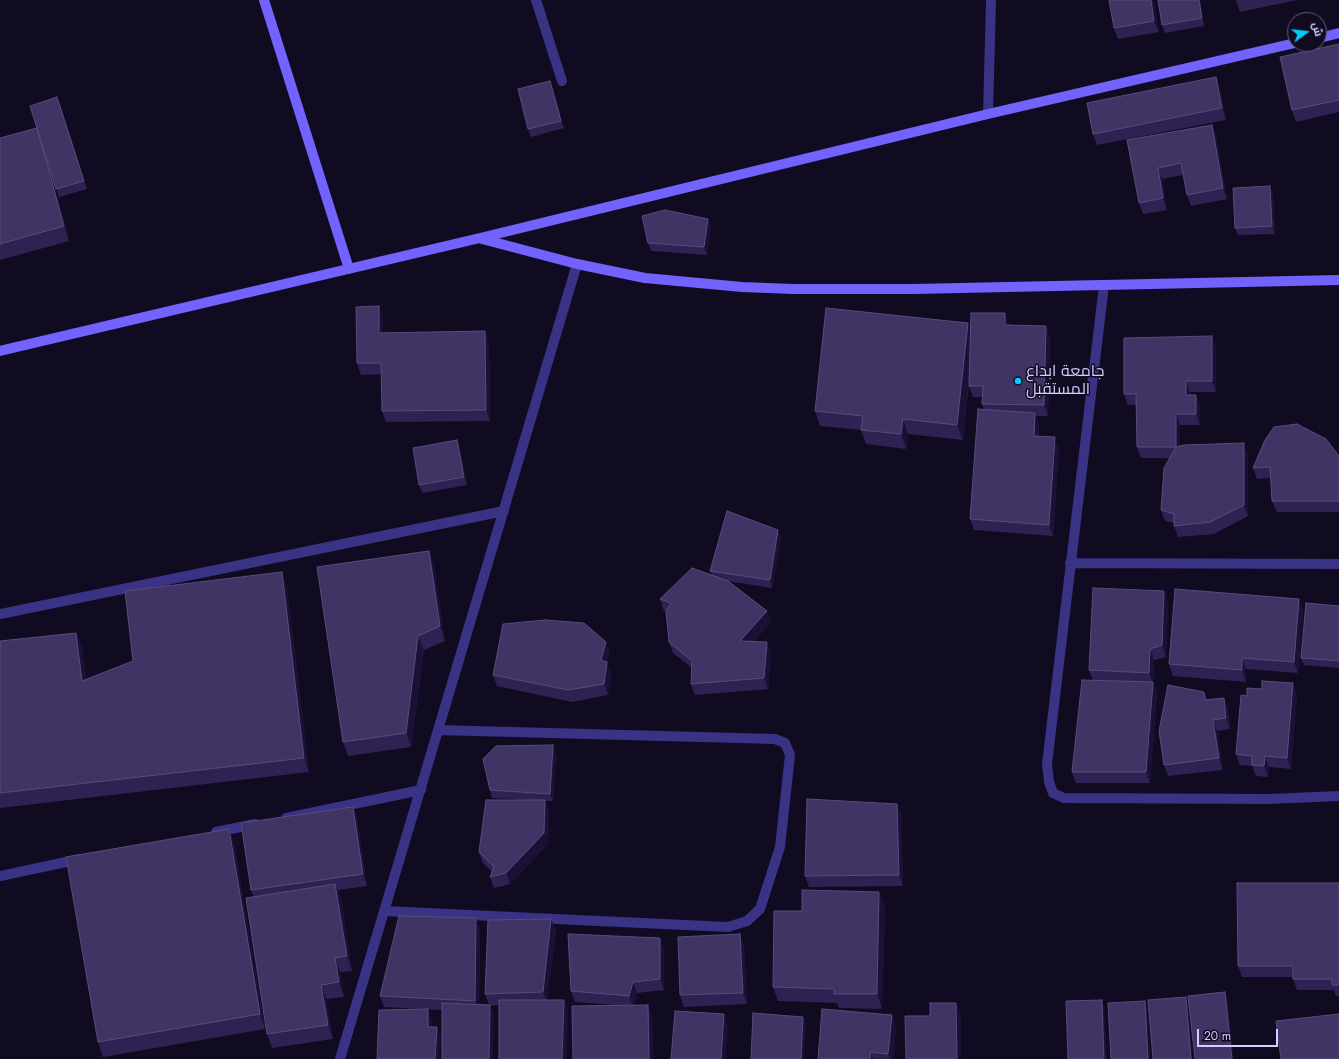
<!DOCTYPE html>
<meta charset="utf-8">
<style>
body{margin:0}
#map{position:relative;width:1339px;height:1059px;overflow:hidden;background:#110b22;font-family:Jost,Cairo,sans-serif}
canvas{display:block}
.north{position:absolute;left:1287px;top:12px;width:40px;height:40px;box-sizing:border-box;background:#110b22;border:1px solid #5f587a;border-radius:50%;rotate:75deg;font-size:11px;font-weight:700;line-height:16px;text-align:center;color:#d5ccff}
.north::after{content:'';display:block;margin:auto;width:14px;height:18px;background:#00cef7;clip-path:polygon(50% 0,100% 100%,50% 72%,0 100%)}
.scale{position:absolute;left:1197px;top:1029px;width:81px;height:18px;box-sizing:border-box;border:2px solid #d5ccff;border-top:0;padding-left:5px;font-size:12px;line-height:14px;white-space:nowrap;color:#d5ccff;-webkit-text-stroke:3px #110b22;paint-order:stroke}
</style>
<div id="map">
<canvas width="1339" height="1059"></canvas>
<div class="north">ش</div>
<div class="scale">20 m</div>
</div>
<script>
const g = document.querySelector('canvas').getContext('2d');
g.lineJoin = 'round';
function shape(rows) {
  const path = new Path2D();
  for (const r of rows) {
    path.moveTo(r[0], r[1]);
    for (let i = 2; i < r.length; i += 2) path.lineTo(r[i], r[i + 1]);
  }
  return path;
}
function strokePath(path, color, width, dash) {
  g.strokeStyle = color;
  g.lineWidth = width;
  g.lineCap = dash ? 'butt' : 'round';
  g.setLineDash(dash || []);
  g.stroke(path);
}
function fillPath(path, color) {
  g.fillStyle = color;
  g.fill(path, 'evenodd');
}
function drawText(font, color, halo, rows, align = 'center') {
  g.font = font + ' Jost,Cairo,sans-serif';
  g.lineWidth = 3;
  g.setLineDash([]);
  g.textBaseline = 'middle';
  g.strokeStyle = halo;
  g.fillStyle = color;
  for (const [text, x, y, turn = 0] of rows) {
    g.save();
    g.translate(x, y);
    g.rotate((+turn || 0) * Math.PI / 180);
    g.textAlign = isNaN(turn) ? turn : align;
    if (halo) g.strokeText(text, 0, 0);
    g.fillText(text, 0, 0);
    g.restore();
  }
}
strokePath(shape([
 [536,0,562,81],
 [988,114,991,0],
 [1104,285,1047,764,1049,782,1053,793,1064,798,1269,799,1339,796],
 [1070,563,1339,564],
 [0,614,504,511],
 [286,818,421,790],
 [216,832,255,824],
 [0,876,80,859],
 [384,911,728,927,747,921,760,909,780,847,790,755,785,743,775,739,438,730],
 [340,1059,577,264]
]), '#3a3285', 10);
strokePath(shape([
 [264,0,349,269],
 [1319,38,1339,33],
 [482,239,577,264,645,278,742,287,793,289,913,289,1339,280],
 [0,351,480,238,988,114,1295,43]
]), '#7263ff', 10);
fillPath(shape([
 [1153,0,1159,32,1118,39,1114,28],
 [1200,0,1204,26,1165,33,1162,25],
 [1236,0,1297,0,1240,12],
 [1339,44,1339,112,1296,122,1292,110],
 [1216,77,1220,89,1226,120,1097,145,1093,134],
 [553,88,564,128,531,137,528,129],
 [60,105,87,189,59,197,47,159,69,241,0,260,0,138,37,128],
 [1212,125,1216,136,1227,199,1191,206,1187,195,1183,175,1162,179,1167,210,1143,214,1139,203,1127,140],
 [1273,193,1275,234,1238,235,1235,228],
 [708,219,711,226,707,255,651,251,648,243],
 [379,306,383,318,383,333,485,331,489,343,490,421,386,422,382,411,382,374,361,375,357,363],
 [1005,313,1009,325,1050,337,1048,416,1036,416,1039,424,1039,436,1059,448,1053,536,974,530,970,519,984,409,982,404,982,397,973,397,969,386,970,372,963,440,908,434,906,449,866,444,861,430,820,426,815,411,970,329],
 [1212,336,1216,348,1216,392,1190,392,1190,395,1196,395,1200,406,1200,425,1180,425,1180,446,1248,454,1248,516,1214,534,1178,537,1174,526,1174,523,1165,521,1161,510,1169,458,1141,458,1137,447,1136,405,1128,405,1124,394],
 [460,448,467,485,422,493,419,485],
 [1339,456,1339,512,1277,512,1272,501,1271,478,1257,479,1253,468],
 [778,530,781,538,772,588,727,581,771,622,754,641,771,653,768,689,695,695,691,684,692,668,673,653,669,642,666,611,664,611,660,599,712,575,710,571],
 [429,551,434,566,445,641,424,650,411,747,348,756,343,742],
 [287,587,309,772,0,808,0,641,76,633,82,647,86,680,133,661],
 [1299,599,1303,610,1298,673,1246,669,1246,682,1173,676,1169,664],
 [1168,602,1166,657,1154,660,1153,682,1157,693,1150,783,1076,783,1072,772,1093,680,1089,670],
 [1339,606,1339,668,1304,665,1301,658],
 [606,642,610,653,607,662,611,673,608,695,572,702,497,686,493,675],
 [1204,692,1207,700,1224,698,1228,709,1230,729,1217,731,1223,770,1168,776,1164,765],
 [1297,694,1291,769,1269,767,1268,777,1256,776,1252,766,1240,765,1236,754],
 [553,745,556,752,553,801,545,801,549,811,548,844,510,884,494,888,490,877,492,872,483,863,479,852,530,800,492,798,490,790],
 [897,804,901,815,903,886,809,887,805,876],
 [353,807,357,818,367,886,338,890,341,898,352,971,340,972,344,997,326,999,333,1039,272,1048,267,1034,254,897,251,890],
 [229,829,234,843,265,1029,103,1057,98,1042],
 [1339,883,1339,996,1336,996,1334,990,1297,990,1293,979,1293,977,1242,977,1238,966],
 [879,892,885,906,882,1009,839,1008,837,1003,778,1001,773,987,802,911],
 [551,919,556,931,547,1000,564,1000,568,1012,499,1005,490,1006,494,1016,442,1010,384,1007,380,996,480,930,479,1005,489,1005,485,994],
 [744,945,747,1004,684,1007,680,995],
 [664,949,664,990,637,993,634,1005,652,1016,653,1059,573,1059,617,1005,575,1002,571,991],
 [896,1026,893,1059,818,1059]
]), '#2f2252');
fillPath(shape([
 [1151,0,1153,0,1159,32,1154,21],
 [1199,0,1200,0,1204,26,1202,18],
 [1216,77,1220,89,1226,120,1222,108],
 [550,81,553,88,564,128,561,121],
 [1212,125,1216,136,1227,199,1223,188],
 [37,128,42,142,69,241,64,226],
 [1158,168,1162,179,1167,210,1163,198],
 [1270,186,1273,193,1275,234,1272,226],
 [708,219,711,226,707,255,704,247],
 [379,306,383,318,383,344,379,333],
 [1005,313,1009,324,1009,337,1005,325],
 [968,323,973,337,963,440,957,425],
 [1046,326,1050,337,1048,416,1044,405],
 [485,331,489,343,490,421,486,410],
 [1212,336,1216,348,1216,392,1212,381],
 [1186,381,1190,392,1190,406,1186,395],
 [1196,395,1200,406,1200,425,1196,414],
 [1035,413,1039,424,1038,447,1034,436],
 [1176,414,1180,425,1180,458,1176,447],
 [903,419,908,434,906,449,901,434],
 [1055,437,1059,448,1053,536,1049,525],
 [457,440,460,448,467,485,464,477],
 [1244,443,1248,454,1248,516,1244,505],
 [778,530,781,538,772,588,770,580],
 [429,551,434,566,445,641,440,626],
 [282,572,287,587,309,772,304,758],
 [1164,591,1168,602,1166,657,1162,645],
 [1299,599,1303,610,1298,673,1294,662],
 [767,611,771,622,744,652,740,641],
 [76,633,82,647,88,696,82,681],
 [418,636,424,650,411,747,406,733],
 [606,642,610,653,607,662,611,673,608,695,604,684,601,660],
 [767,642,771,653,768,689,764,678],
 [1150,649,1154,660,1153,684,1149,673],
 [1242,658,1246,669,1246,682,1242,670],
 [1153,682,1157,693,1150,783,1146,772],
 [1293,683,1297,694,1291,769,1287,758],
 [1224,698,1228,709,1230,729,1226,718],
 [1213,720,1217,731,1223,770,1219,758],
 [553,745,556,752,553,801,550,794],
 [1265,756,1269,767,1268,777,1264,766],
 [545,800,549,811,548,844,510,884,506,873],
 [897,804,901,815,903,886,899,875],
 [353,807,357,818,367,886,363,874],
 [229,829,234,843,265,1029,260,1014],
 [335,884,341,898,352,971,347,956],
 [879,892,885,906,882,1009,877,994],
 [476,918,480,930,479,1012,475,1001],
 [551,919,556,931,547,1003,543,992],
 [740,934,744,945,747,1004,743,993],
 [660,938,664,949,664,990,660,979],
 [335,958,340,972,344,997,339,982],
 [633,982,637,993,633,1007,629,996],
 [321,985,326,999,333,1039,328,1025],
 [1225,992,1228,1000,1234,1059,1232,1059],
 [1186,997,1188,1004,1193,1059,1191,1059],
 [564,1000,568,1012,567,1059,562,1059],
 [1102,1000,1104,1008,1107,1059,1104,1059],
 [1145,1001,1148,1009,1150,1059,1148,1059],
 [956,1003,961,1014,961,1059,957,1059],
 [490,1005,494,1016,493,1059,489,1059],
 [648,1005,652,1016,653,1059,649,1059],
 [428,1009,432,1021,432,1038,428,1027],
 [724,1014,728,1025,726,1059,721,1059],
 [892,1015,896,1026,893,1059,890,1059,888,1054],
 [803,1017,806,1024,804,1059,801,1059],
 [437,1027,441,1038,439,1059,435,1059],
 [871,1052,873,1059,870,1059]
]), '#1b1137');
const building = shape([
 [1109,0,1151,0,1154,21,1114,28,1109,0],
 [1158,0,1199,0,1202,18,1162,25,1158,0],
 [1339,44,1339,100,1292,110,1280,57,1339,44],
 [1216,77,1222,108,1093,134,1087,103,1216,77],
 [550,81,561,121,528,129,518,89,550,81],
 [57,97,84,181,56,189,30,106,57,97],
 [1212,125,1223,188,1187,195,1181,163,1158,168,1163,198,1139,203,1127,140,1212,125],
 [37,128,64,226,0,244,0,138,37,128],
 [1270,186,1272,226,1235,228,1233,188,1270,186],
 [665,210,708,219,704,247,648,243,642,216,665,210],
 [379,306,379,333,485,331,486,410,382,411,381,363,357,363,356,307,379,306],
 [826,308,968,323,957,425,903,419,901,434,861,430,863,416,815,411,826,308],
 [971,313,1005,313,1005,325,1046,326,1044,405,982,404,983,386,969,386,971,313],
 [1212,336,1212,381,1186,381,1186,395,1196,395,1196,414,1176,414,1176,447,1137,447,1136,394,1124,394,1124,338,1212,336],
 [978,409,1035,413,1034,436,1055,437,1049,525,970,519,978,409],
 [1297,424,1326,439,1339,456,1339,501,1272,501,1270,467,1253,468,1265,440,1274,427,1297,424],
 [457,440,464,477,419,485,413,448,457,440],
 [1244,443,1244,505,1210,522,1174,526,1174,514,1161,510,1164,468,1176,447,1184,445,1244,443],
 [727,511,778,530,770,580,710,571,727,511],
 [429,551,440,626,418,636,406,733,343,742,317,567,429,551],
 [692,568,728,581,767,611,740,641,767,642,764,678,691,684,692,661,669,642,666,611,671,603,660,599,692,568],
 [282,572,304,758,0,793,0,641,76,633,82,681,133,661,125,591,282,572],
 [1093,588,1164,591,1162,645,1150,649,1149,673,1089,670,1093,588],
 [1175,589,1299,599,1294,662,1242,658,1242,670,1169,664,1175,589],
 [1306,603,1339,606,1339,661,1301,658,1306,603],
 [545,620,584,623,606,642,601,660,607,662,604,684,568,690,493,675,503,624,545,620],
 [1082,680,1153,682,1146,772,1072,772,1082,680],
 [1262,681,1293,683,1287,758,1265,756,1264,766,1252,765,1252,756,1236,754,1241,695,1247,696,1247,688,1262,689,1262,681],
 [1168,685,1204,692,1205,700,1224,698,1226,718,1213,720,1219,758,1164,765,1159,731,1168,685],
 [553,745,550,794,490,790,483,759,496,746,553,745],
 [807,799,897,804,899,875,805,876,807,799],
 [486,800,545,800,544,833,506,873,490,877,494,867,479,852,486,800],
 [353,807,363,874,251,890,241,823,353,807],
 [229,829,260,1014,98,1042,66,857,229,829],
 [1237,883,1339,883,1339,985,1332,985,1332,979,1293,979,1293,966,1238,966,1237,883],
 [335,884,347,956,335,958,339,982,321,985,328,1025,267,1034,246,898,335,884],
 [802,890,879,892,877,994,834,994,834,989,773,987,774,911,802,911,802,890],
 [399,916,476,918,475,1001,380,996,399,916],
 [551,919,543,992,485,994,488,920,551,919],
 [568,934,660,938,660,979,633,982,629,996,571,991,568,934],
 [740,934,743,993,680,995,678,937,740,934],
 [1225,992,1232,1059,1195,1059,1188,996,1225,992],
 [1186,997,1191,1059,1153,1059,1148,1000,1186,997],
 [499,1000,564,1000,562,1059,499,1059,499,1000],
 [1102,1000,1104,1059,1068,1059,1066,1001,1102,1000],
 [1145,1001,1148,1059,1111,1059,1108,1003,1145,1001],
 [442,1003,490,1005,489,1059,442,1059,442,1003],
 [930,1003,956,1003,957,1059,906,1059,905,1016,930,1016,930,1003],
 [648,1005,649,1059,573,1059,572,1006,648,1005],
 [428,1009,428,1027,437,1027,435,1059,377,1059,379,1010,428,1009],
 [822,1009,892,1015,888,1054,871,1052,870,1059,818,1059,822,1009],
 [675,1011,724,1014,721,1059,671,1059,675,1011],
 [753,1013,803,1017,801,1059,751,1059,753,1013],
 [1339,1014,1339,1059,1281,1059,1276,1021,1339,1014]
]);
fillPath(building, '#403465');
strokePath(building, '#584c7d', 1);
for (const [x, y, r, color] of [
 [1018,381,4,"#00cef7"]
]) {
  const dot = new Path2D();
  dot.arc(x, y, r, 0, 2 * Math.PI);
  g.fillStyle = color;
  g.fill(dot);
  strokePath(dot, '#110b22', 1.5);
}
drawText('16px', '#d5ccff', '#110b22', [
 ["جامعة ابداع",1026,372],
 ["المستقبل",1026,390]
], 'left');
</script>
